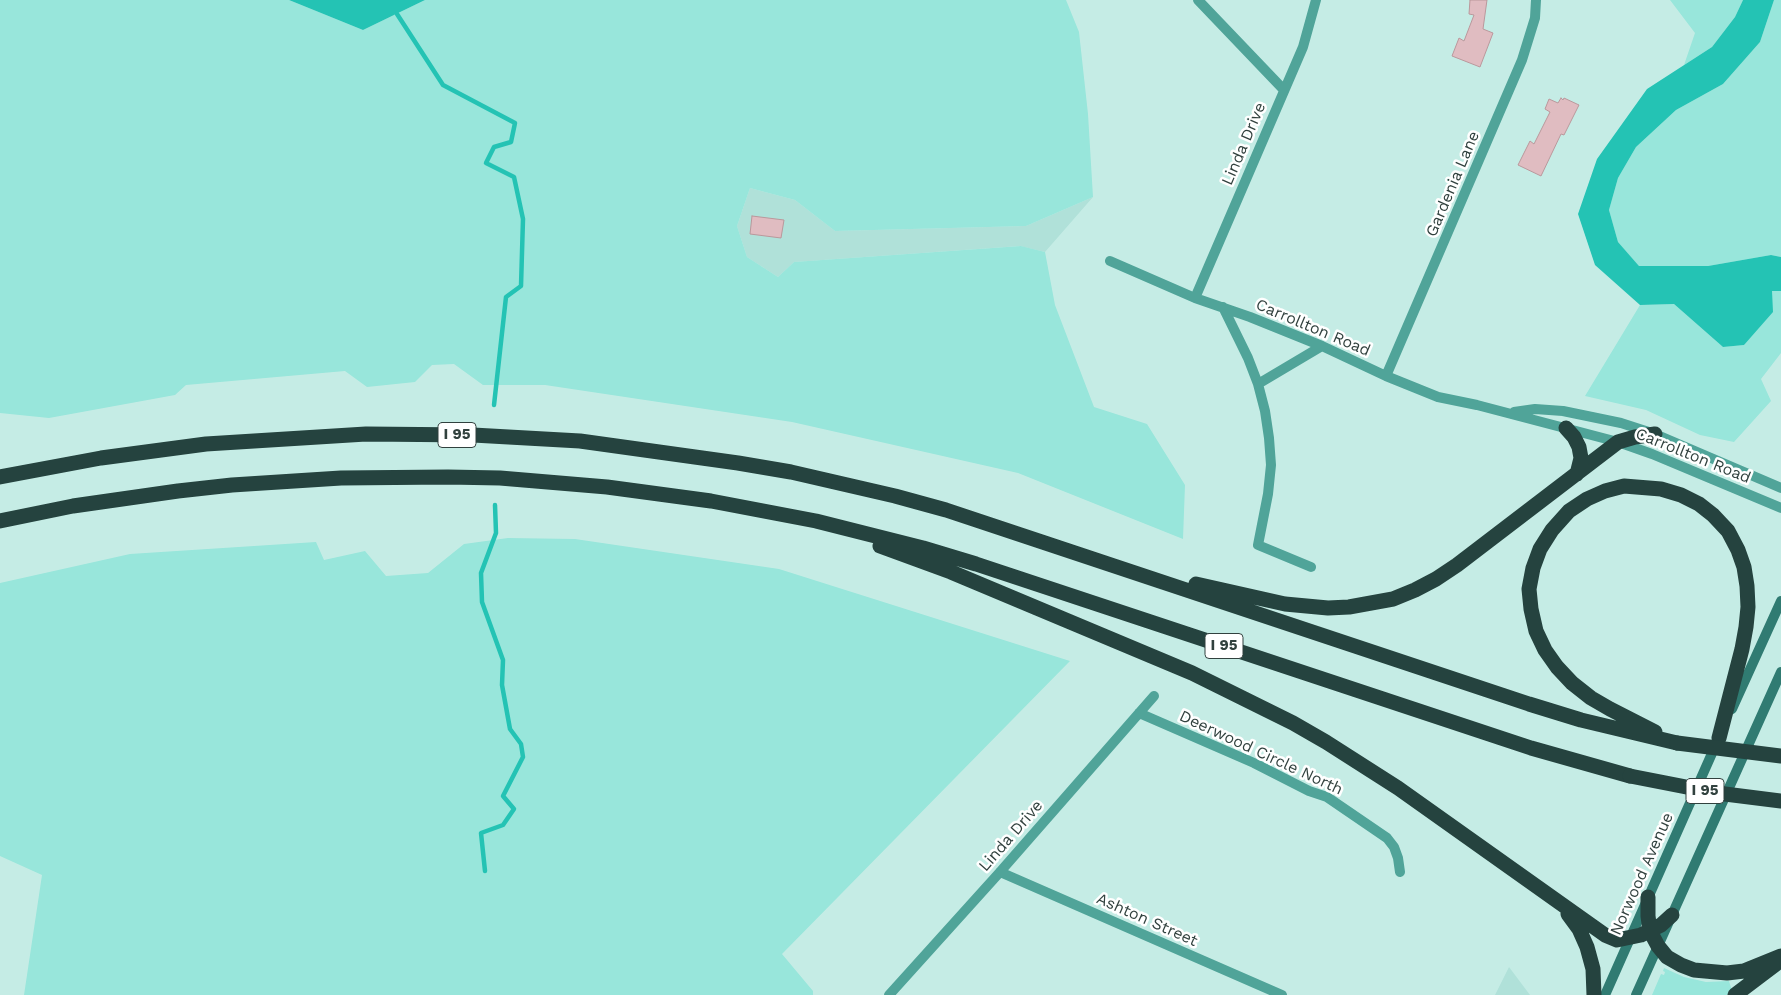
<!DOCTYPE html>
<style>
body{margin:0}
canvas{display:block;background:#c5ece5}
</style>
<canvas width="1781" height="995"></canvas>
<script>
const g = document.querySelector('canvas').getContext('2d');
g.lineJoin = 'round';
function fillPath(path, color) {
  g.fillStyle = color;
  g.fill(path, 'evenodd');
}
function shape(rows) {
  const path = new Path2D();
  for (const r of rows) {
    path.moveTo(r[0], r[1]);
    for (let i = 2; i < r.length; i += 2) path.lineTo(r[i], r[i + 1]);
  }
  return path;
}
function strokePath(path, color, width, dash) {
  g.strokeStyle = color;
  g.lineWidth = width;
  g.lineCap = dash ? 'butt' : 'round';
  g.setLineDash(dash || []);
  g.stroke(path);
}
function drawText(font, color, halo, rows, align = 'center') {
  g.font = font + ' "Work Sans",sans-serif';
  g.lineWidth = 5;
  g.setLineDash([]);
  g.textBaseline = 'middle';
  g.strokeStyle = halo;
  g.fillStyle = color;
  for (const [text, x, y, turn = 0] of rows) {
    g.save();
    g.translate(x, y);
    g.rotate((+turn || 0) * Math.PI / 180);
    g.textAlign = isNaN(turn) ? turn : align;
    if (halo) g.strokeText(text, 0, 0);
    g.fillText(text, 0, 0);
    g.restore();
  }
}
fillPath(shape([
 [750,188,795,200,835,231,1026,226,1093,197,1045,252,1020,246,794,262,778,277,747,257,737,226],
 [1509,967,1530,995,1495,995]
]), '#b0e1d9');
fillPath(shape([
 [0,0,289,0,363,30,425,0,1066,0,1079,32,1088,114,1093,197,1026,226,835,231,795,200,750,188,737,226,747,257,778,277,794,262,1021,246,1045,252,1055,305,1094,407,1147,424,1185,485,1183,539,1018,473,792,422,545,385,483,385,454,364,432,365,415,382,367,387,345,371,186,385,175,395,49,418,0,413],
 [1670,0,1743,0,1735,17,1712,47,1684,65,1695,33],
 [1774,0,1781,0,1781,257,1771,255,1708,266,1639,266,1618,242,1609,210,1618,178,1636,147,1676,110,1723,84,1760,42],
 [1772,290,1781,291,1781,353,1761,379,1771,401,1734,442,1700,435,1646,410,1585,396,1640,305,1674,304,1723,347,1744,345],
 [508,538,575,539,779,569,1070,661,782,954,813,991,813,995,24,995,42,875,0,856,0,583,130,554,316,542,324,560,365,551,386,576,428,573,464,544],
 [1664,968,1684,977,1706,982,1729,981,1732,991,1727,995,1652,995,1661,974,1664,975,1665,972,1663,971]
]), '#98e6db');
fillPath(shape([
 [289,0,425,0,363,30],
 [1743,0,1774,0,1760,42,1723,84,1676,110,1636,147,1618,178,1609,210,1618,242,1639,266,1708,266,1771,255,1781,257,1781,291,1772,291,1773,312,1744,345,1723,347,1674,304,1640,305,1595,265,1578,214,1597,159,1647,89,1712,47,1735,17]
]), '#24c3b4');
strokePath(shape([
 [397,14,443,85,515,123,511,142,494,147,486,163,514,177,523,219,521,286,506,297,494,405],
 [485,871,481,833,503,825,514,809,503,796,523,757,521,744,510,729,502,685,503,660,482,602,481,573,496,533,495,505]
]), '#24c3b4', 4.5);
const building = shape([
 [1470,0,1487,0,1483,29,1493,33,1480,67,1452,56,1459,38,1464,41,1474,15,1469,14,1470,0],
 [1561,98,1563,100,1564,98,1579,105,1564,135,1561,134,1541,176,1518,165,1530,141,1534,144,1550,112,1545,109,1549,99,1558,103,1561,98],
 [752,216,784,220,781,238,750,234,752,216]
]);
fillPath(building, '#e0bcc1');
strokePath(building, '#ba989c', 1);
strokePath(shape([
 [1198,0,1284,90],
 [1110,261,1195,298,1250,317,1322,346,1386,376,1438,397,1477,405,1618,442,1652,454,1781,508],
 [1195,298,1303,47,1316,0],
 [1223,307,1248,358,1258,384,1265,411,1269,438,1271,465,1268,494,1258,545,1311,567],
 [1386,376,1522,60,1535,18,1536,0],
 [1258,384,1322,346],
 [1514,412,1535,409,1563,411,1621,423,1655,434,1781,488],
 [1139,713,1254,763,1309,791,1327,797,1387,838,1394,847,1398,858,1400,872],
 [1000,872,1282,995],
 [889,995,1000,872,1154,696]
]), '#50a499', 10);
strokePath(shape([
 [1732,709,1781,601],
 [1605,995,1717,742],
 [1636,995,1781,672]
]), '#307b72', 10);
strokePath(shape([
 [1566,428,1574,437,1579,447,1581,458,1577,474],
 [0,477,101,458,206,444,366,434,473,435,580,441,738,463,791,472,895,496,946,510,1529,704,1581,720,1677,743],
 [0,521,73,506,178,491,232,485,341,478,448,477,500,478,607,487,711,501,816,521,923,548,976,564,1531,748,1630,776],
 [880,546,951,572,1192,673,1293,723,1326,742,1398,788,1605,935,1617,940,1641,935,1661,925,1672,915],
 [1196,584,1285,604,1328,608,1349,607,1393,599,1415,590,1436,579,1457,565,1618,442,1635,437,1655,434],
 [1655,732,1610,709,1591,698,1572,683,1557,667,1545,650,1536,631,1531,609,1529,589,1533,568,1540,549,1552,530,1569,511,1587,499,1605,491,1624,486,1661,489,1681,495,1699,504,1713,515,1728,531,1738,550,1744,567,1747,586,1748,607,1746,627,1742,649,1719,738],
 [1648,897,1648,916,1650,931,1658,946,1667,957,1681,965,1694,970,1727,973,1744,971,1781,956],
 [1568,914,1579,929,1587,947,1593,969,1594,995],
 [1735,995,1776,964]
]), '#25433f', 15);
strokePath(shape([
 [1677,743,1781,756],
 [1630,776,1717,793,1781,801]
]), '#25433f', 15);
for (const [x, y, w] of [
 [457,435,38],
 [1224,646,38],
 [1705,791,38]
]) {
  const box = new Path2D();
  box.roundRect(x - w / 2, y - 12.5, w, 25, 4);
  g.fillStyle = '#fff';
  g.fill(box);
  strokePath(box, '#31413e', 1);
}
drawText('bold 15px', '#31413e', null, [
 ["I 95",457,435],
 ["I 95",1224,646],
 ["I 95",1705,791]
]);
drawText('16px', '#31413e', '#fff', [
 ["Linda Drive",1244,144,-67],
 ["Gardenia Lane",1453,184,-67],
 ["Carrollton Road",1313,328,23],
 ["Carrollton Road",1693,456,22],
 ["Deerwood Circle North",1261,753,25],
 ["Linda Drive",1011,836,-49],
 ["Norwood Avenue",1642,874,-66],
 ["Ashton Street",1147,920,24]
]);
</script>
